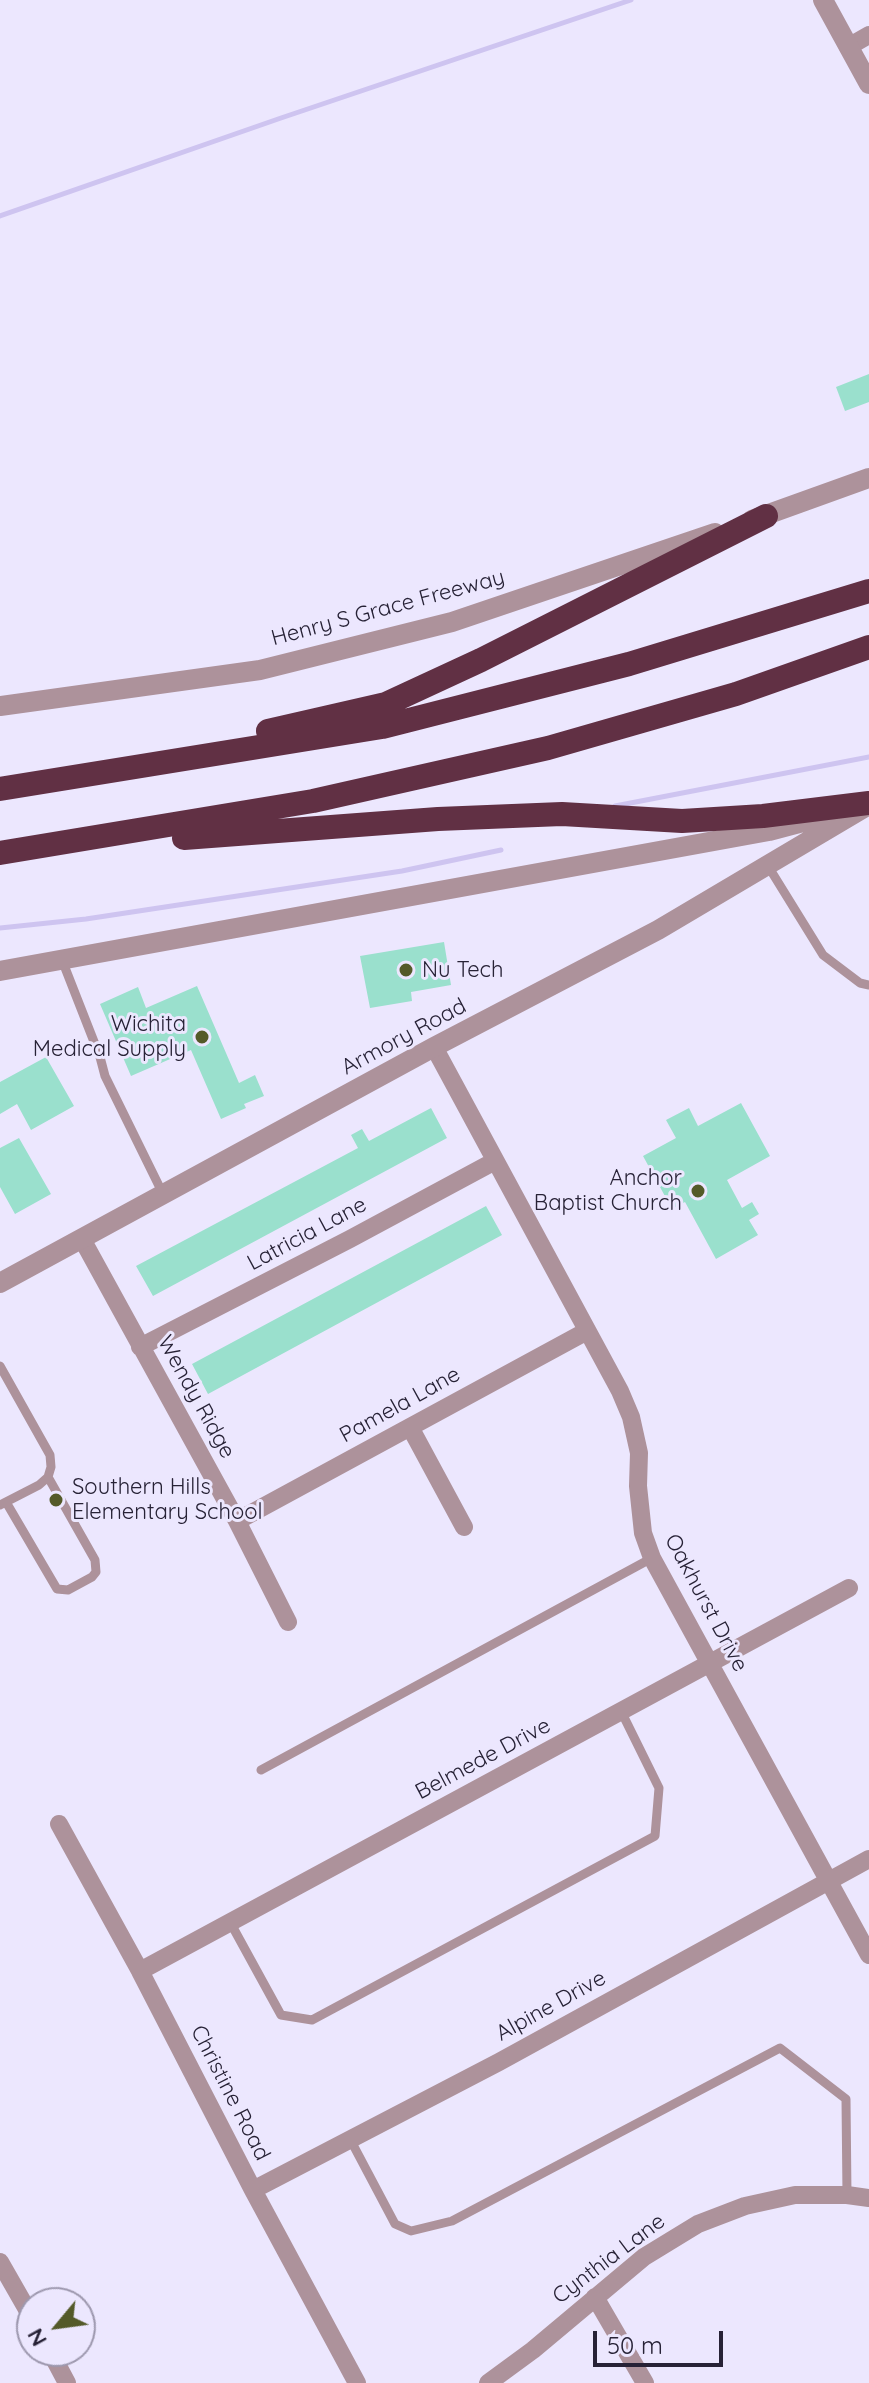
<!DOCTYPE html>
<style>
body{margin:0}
#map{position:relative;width:869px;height:2383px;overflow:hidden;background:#ece7fe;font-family:Quicksand,sans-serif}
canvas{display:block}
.north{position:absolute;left:16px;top:2287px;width:80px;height:80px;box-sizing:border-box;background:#ece7fe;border:2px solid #9d98ae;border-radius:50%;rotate:241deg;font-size:22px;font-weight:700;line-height:32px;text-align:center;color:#272236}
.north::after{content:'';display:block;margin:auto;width:28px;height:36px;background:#545a29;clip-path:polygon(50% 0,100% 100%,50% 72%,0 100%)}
.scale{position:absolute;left:593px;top:2331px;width:130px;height:36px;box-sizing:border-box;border:4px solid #272236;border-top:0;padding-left:10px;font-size:24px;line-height:28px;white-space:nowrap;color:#272236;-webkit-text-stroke:6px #ece7fe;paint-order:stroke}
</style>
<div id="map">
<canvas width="869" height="2383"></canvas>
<div class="north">N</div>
<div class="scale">50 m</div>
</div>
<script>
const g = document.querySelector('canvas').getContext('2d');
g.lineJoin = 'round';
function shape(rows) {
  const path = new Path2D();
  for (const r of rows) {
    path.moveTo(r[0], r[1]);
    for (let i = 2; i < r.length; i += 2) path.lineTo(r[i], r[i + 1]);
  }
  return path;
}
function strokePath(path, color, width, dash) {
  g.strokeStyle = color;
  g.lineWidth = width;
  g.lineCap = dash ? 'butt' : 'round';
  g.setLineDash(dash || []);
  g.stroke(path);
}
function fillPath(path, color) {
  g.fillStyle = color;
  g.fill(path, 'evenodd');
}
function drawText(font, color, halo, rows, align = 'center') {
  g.font = font + ' Quicksand,sans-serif';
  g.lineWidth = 6;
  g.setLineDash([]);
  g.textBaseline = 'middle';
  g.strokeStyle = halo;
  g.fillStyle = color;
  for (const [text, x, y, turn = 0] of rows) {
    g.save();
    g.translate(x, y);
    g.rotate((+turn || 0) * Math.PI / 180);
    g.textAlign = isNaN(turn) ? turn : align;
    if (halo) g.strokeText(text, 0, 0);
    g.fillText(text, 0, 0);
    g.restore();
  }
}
strokePath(shape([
 [0,216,281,118,631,0],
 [615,806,869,757],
 [0,928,86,919,402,871,501,850]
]), '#cec4f0', 5);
fillPath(shape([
 [869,374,869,402,845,411,836,387],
 [444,942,451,985,411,992,412,1001,370,1008,360,956],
 [197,986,239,1083,255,1075,264,1096,244,1104,246,1108,221,1119,191,1050,131,1076,100,1004,138,987,146,1008],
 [46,1057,74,1106,31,1130,17,1104,0,1114,0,1082],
 [741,1103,770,1156,727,1180,742,1208,752,1202,759,1214,749,1220,758,1235,716,1259,685,1202,672,1209,643,1156,676,1138,666,1120,689,1108,698,1126],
 [431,1108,447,1138,153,1296,136,1266,358,1148,351,1135,362,1129,369,1141],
 [19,1138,51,1194,15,1214,0,1187,0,1148],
 [486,1206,502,1235,208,1394,192,1364]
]), '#9ae0cd');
strokePath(shape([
 [768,866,823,955,860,983,869,985],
 [62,960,100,1057,105,1076,163,1194],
 [0,1366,50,1455,51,1467,48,1477,39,1485,0,1505],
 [6,1502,57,1589,68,1590,92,1577,96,1572,95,1560,48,1477],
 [261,1770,652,1558],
 [230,1922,281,2015,312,2020,655,1836,659,1788,621,1711],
 [350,2139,395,2224,411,2231,452,2221,780,2048,846,2099,847,2195]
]), '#ad929b', 9);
strokePath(shape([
 [848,47,869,35],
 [434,1047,620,1391,631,1417,639,1453,638,1486,643,1533,652,1558,869,1955],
 [82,1239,237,1521,288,1622],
 [140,1347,350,1239,495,1161],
 [410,1427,464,1527],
 [237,1521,587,1331],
 [59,1824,140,1971,253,2190,357,2383],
 [140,1971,849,1588],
 [253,2190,499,2062,869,1859],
 [0,2262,32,2318],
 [595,2297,645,2383],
 [50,2351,67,2383],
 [488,2383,533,2350,644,2257,698,2224,745,2206,795,2195,847,2195,869,2198]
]), '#ad929b', 18);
strokePath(shape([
 [823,0,869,84],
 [752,520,869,478],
 [0,706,260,670,452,622,715,533],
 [0,971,769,831,818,818],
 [0,1283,434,1047,658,930,869,805]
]), '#ad929b', 20);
strokePath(shape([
 [268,731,386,704,481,660,766,516],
 [0,789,382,727,629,664,869,591],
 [184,838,438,819,562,814,682,821,763,816,869,803],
 [0,853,313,801,548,748,736,694,869,647]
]), '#613044', 24);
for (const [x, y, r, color] of [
 [406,970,8,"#545a29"],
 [202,1037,8,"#545a29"],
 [698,1191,8,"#545a29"],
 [56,1500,8,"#545a29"]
]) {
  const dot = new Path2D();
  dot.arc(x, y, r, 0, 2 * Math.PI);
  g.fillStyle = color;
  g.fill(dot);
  strokePath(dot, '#ece7fe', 3);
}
drawText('22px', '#272236', '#ece7fe', [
 ["Henry S Grace Freeway",388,608,-15],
 ["Armory Road",404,1037,-28],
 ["Latricia Lane",307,1234,-28],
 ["Wendy Ridge",196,1397,61],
 ["Pamela Lane",400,1405,-29],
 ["Oakhurst Drive",706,1603,62],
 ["Belmede Drive",483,1759,-28],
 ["Alpine Drive",551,2006,-29],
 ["Christine Road",230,2093,63],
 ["Cynthia Lane",609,2259,-37]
]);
drawText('22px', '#272236', '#ece7fe', [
 ["Nu Tech",422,970],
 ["Wichita",186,1024,"right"],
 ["Medical Supply",186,1049,"right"],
 ["Anchor",682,1178,"right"],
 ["Baptist Church",682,1203,"right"],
 ["Southern Hills",72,1487],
 ["Elementary School",72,1512]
], 'left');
</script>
